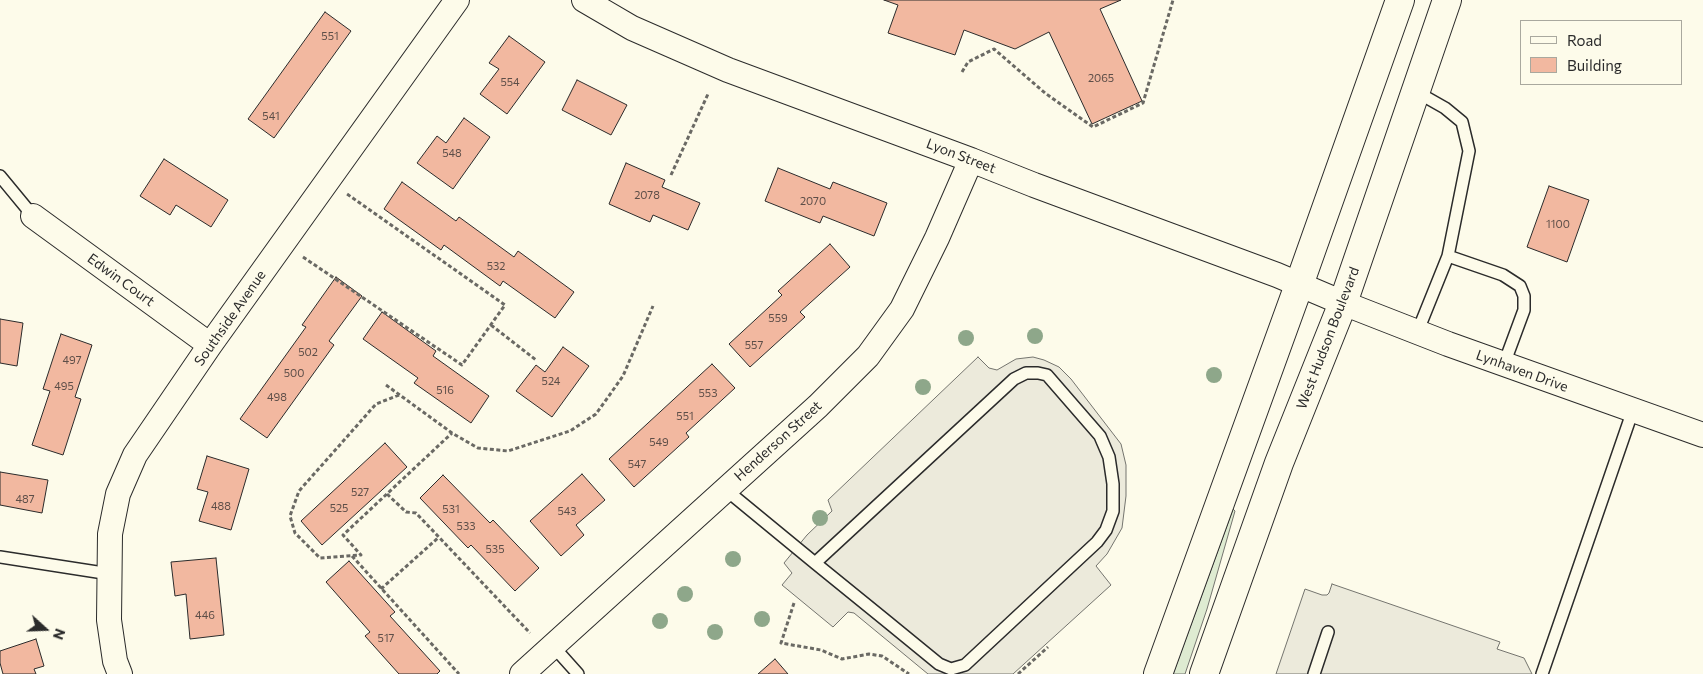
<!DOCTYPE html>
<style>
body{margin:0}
#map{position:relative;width:1703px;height:674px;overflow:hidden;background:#fdfbea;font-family:Commissioner,sans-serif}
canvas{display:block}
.legend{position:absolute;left:1520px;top:20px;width:162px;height:65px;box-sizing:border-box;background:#fdfbea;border:1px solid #a9a89e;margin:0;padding:6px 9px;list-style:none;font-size:15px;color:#2b2b2b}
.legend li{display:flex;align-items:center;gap:10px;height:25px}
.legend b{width:25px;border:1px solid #a9a89e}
.north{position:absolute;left:20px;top:604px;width:50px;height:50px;-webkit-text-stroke:4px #fdfbea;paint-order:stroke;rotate:110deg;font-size:14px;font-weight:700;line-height:20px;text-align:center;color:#2b2b2b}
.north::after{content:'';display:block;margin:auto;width:18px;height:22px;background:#2b2b2b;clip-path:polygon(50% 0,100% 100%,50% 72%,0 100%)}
</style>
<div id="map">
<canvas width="1703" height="674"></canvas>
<ul class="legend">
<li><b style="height:6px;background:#fdfbea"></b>Road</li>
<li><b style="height:14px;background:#f2b8a0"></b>Building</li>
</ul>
<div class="north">N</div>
</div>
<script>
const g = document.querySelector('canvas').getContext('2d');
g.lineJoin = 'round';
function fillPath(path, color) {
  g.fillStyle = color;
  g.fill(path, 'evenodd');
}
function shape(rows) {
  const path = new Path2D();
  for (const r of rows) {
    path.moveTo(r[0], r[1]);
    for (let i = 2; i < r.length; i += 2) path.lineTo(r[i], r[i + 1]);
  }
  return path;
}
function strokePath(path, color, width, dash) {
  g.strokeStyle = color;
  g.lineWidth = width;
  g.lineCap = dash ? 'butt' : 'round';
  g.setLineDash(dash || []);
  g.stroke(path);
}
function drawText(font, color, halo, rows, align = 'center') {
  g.font = font + ' Commissioner,sans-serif';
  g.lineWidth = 4;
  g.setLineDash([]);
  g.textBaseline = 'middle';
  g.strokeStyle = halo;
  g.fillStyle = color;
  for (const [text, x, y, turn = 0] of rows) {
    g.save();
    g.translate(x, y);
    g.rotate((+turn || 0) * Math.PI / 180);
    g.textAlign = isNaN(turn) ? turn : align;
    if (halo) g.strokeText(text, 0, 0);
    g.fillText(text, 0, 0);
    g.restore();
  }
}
const green = shape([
 [1233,509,1235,511,1207,609,1185,674,1173,674,1233,509]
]);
fillPath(green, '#deebd1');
strokePath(green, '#74746e', 1);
const parking = shape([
 [978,357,989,368,997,370,1016,359,1033,357,1044,360,1059,367,1071,379,1121,444,1126,465,1126,496,1122,528,1107,554,1096,566,1111,585,1013,674,928,674,854,613,848,612,833,627,782,585,792,573,784,563,807,535,832,511,828,500,978,357],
 [1332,584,1500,642,1497,649,1524,658,1532,674,1276,674,1305,589,1322,595,1327,595,1329,593,1332,584]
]);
fillPath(parking, '#eceadb');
strokePath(parking, '#74746e', 1);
const building = shape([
 [884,0,1121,0,1100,9,1142,101,1092,124,1049,32,1015,49,964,30,955,55,888,33,898,5,884,0],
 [325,12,351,31,274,138,248,119,325,12],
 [509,36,545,62,507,114,480,94,499,69,489,63,509,36],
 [577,80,627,105,611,135,562,110,577,80],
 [464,118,490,137,453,189,417,163,437,136,446,143,464,118],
 [164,159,228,200,211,227,176,205,170,215,140,196,164,159],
 [626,163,665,180,662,187,700,203,688,230,653,215,650,222,609,204,626,163],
 [778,168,830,189,833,182,887,203,874,236,823,216,820,223,765,201,778,168],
 [402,182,456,221,459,217,514,257,518,251,574,292,555,318,503,281,500,286,444,245,441,250,384,209,402,182],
 [1549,186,1589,200,1567,262,1527,247,1549,186],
 [830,244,850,267,800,312,805,317,750,367,729,344,782,295,778,291,830,244],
 [336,277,362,296,329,341,334,345,267,438,240,419,306,327,302,325,336,277],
 [382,312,436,351,433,356,489,396,471,423,414,383,418,378,363,339,382,312],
 [0,319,23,323,17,366,0,363,0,319],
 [61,334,92,345,75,397,81,399,63,455,32,445,50,391,43,389,61,334],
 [563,347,589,366,552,417,516,391,536,365,545,372,563,347],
 [712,364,735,388,686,433,689,437,634,487,609,459,712,364],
 [385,443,407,467,322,545,301,521,385,443],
 [207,456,249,469,231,530,199,521,208,492,197,489,207,456],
 [0,472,48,480,42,513,0,505,0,472],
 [582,474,605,500,576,525,584,535,561,556,530,521,582,474],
 [443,475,490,523,493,520,539,568,515,591,471,545,468,548,420,498,443,475],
 [216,558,224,635,190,639,186,594,175,596,171,562,216,558],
 [349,561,395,612,390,616,440,671,437,674,399,674,365,636,370,632,326,582,349,561],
 [36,639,44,666,34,669,36,674,3,674,0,663,0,651,36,639],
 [775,659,788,674,758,674,775,659]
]);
fillPath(building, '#f2b8a0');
strokePath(building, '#2b2b2b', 1);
const service = shape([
 [1415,91,1445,108,1462,122,1469,151,1448,256,1417,333],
 [0,176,33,216],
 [1448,256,1503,275,1520,286,1524,296,1524,310,1504,364],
 [725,489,815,563,884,619,939,664,951,669,965,665,1097,542,1106,530,1113,511,1113,484,1109,457,1100,436,1047,375,1038,373,1026,373,1014,379,815,563],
 [0,557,110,574],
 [553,646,578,674],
 [1314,674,1328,632],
 [1542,674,1633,410]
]);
const minor = shape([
 [584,0,632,28,728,70,971,160,1034,185,1277,275,1343,303,1448,344,1703,435],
 [33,216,210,345],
 [120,674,115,661,109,620,110,534,118,494,135,455,210,345,457,0],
 [522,674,818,406,868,356,902,309,937,238,971,160]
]);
const secondary = shape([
 [1158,674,1299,285,1400,0],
 [1204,674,1279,463,1343,303,1447,0]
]);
strokePath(service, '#2b2b2b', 14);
strokePath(minor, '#2b2b2b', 26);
strokePath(secondary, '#2b2b2b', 30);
strokePath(shape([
 [962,72,968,62,994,49,1045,93,1093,127,1143,103,1173,0],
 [671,175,708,94],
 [303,257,462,365,505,305,347,194],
 [491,325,536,360],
 [386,385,452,433,478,448,508,451,570,431,596,414,623,376,653,306],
 [399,395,376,404,299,491,290,516,295,533,320,558,361,555,343,535,452,433],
 [387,494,406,512,416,513,530,633],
 [352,556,459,674],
 [381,589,439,537],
 [794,603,781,643,821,650,842,659,869,654,882,656,909,674],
 [1018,674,1048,647]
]), '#6a6964', 3, [4, 2.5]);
strokePath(service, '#fdfbea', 11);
strokePath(minor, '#fdfbea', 24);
strokePath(secondary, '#fdfbea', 28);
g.fillStyle = '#8ea78a';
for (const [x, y] of [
 [1035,336],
 [966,338],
 [1214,375],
 [923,387],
 [820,518],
 [733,559],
 [685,594],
 [762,619],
 [660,621],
 [715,632]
]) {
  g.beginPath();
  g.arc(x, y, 8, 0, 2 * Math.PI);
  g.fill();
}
drawText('11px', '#5d4e48', null, [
 ["551",330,36],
 ["2065",1101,78],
 ["554",510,82],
 ["541",271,116],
 ["548",452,153],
 ["2078",647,195],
 ["2070",813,201],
 ["1100",1558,224],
 ["532",496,266],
 ["559",778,318],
 ["557",754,345],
 ["502",308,352],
 ["497",72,360],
 ["500",294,373],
 ["524",551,381],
 ["495",64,386],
 ["516",445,390],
 ["553",708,393],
 ["498",277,397],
 ["551",685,416],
 ["549",659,442],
 ["547",637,464],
 ["527",360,492],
 ["487",25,499],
 ["488",221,506],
 ["525",339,508],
 ["531",451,509],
 ["543",567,511],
 ["533",466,526],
 ["535",495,549],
 ["446",205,615],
 ["517",386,638]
]);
drawText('14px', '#2b2b2b', '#fdfbea', [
 ["Lyon Street",961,156,21],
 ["Edwin Court",121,280,36],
 ["Southside Avenue",230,318,-55],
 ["West Hudson Boulevard",1328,338,-69],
 ["Lynhaven Drive",1522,371,20],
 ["Henderson Street",778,441,-42]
]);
</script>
